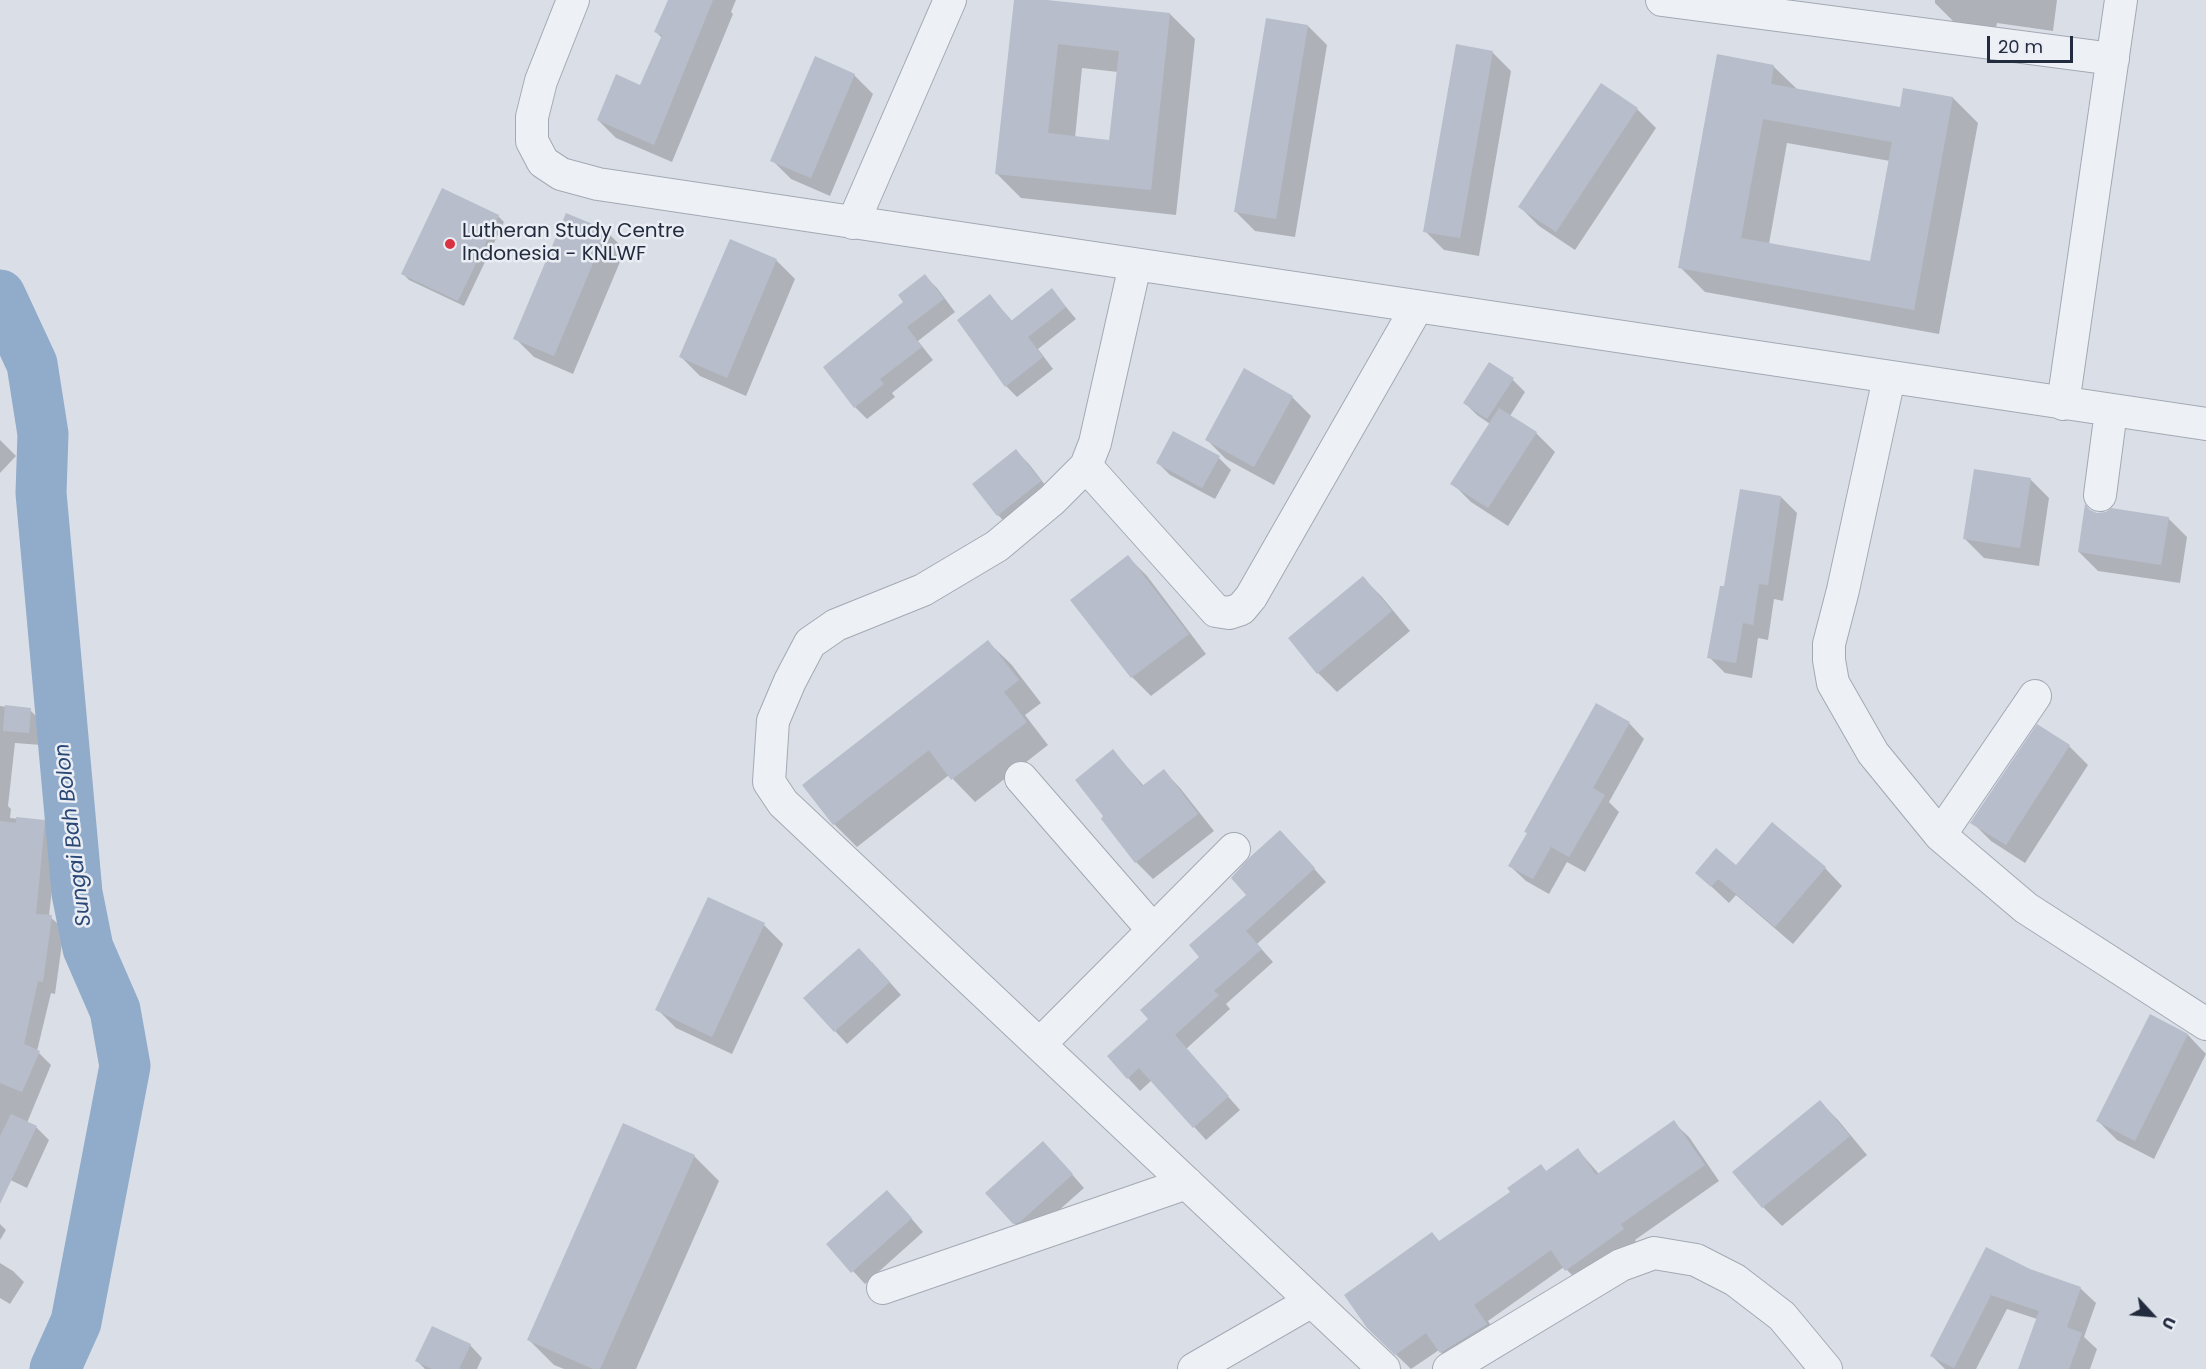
<!DOCTYPE html>
<style>
body{margin:0}
#map{position:relative;width:2206px;height:1369px;overflow:hidden;background:#dadfe7;font-family:Poppins,sans-serif}
canvas{display:block}
.north{position:absolute;left:2122px;top:1285px;width:60px;height:60px;-webkit-text-stroke:4px #eaeef4;paint-order:stroke;rotate:116deg;font-size:16px;font-weight:700;line-height:24px;text-align:center;color:#232c3e}
.north::after{content:'';display:block;margin:auto;width:21px;height:27px;background:#232c3e;clip-path:polygon(50% 0,100% 100%,50% 72%,0 100%)}
.scale{position:absolute;left:1987px;top:36px;width:86px;height:27px;box-sizing:border-box;border:3px solid #232c3e;border-top:0;padding-left:8px;font-size:18px;line-height:21px;white-space:nowrap;color:#232c3e;-webkit-text-stroke:4px #eaeef4;paint-order:stroke}
</style>
<div id="map">
<canvas width="2206" height="1369"></canvas>
<div class="north">U</div>
<div class="scale">20 m</div>
</div>
<script>
const g = document.querySelector('canvas').getContext('2d');
g.lineJoin = 'round';
function fillPath(path, color) {
  g.fillStyle = color;
  g.fill(path, 'evenodd');
}
function shape(rows) {
  const path = new Path2D();
  for (const r of rows) {
    path.moveTo(r[0], r[1]);
    for (let i = 2; i < r.length; i += 2) path.lineTo(r[i], r[i + 1]);
  }
  return path;
}
function strokePath(path, color, width, dash) {
  g.strokeStyle = color;
  g.lineWidth = width;
  g.lineCap = dash ? 'butt' : 'round';
  g.setLineDash(dash || []);
  g.stroke(path);
}
function drawText(font, color, halo, rows, align = 'center') {
  g.font = font + ' Poppins,sans-serif';
  g.lineWidth = 5;
  g.setLineDash([]);
  g.textBaseline = 'middle';
  g.strokeStyle = halo;
  g.fillStyle = color;
  for (const [text, x, y, turn = 0] of rows) {
    g.save();
    g.translate(x, y);
    g.rotate((+turn || 0) * Math.PI / 180);
    g.textAlign = isNaN(turn) ? turn : align;
    if (halo) g.strokeText(text, 0, 0);
    g.fillText(text, 0, 0);
    g.restore();
  }
}
fillPath(shape([
 [670,0,736,0,731,12,733,14,672,162,616,138,598,120,641,87,662,38,656,32],
 [1016,0,1033,0,1170,14,1195,39,1176,215,1021,198,996,173],
 [1082,68,1118,72,1110,141,1075,138],
 [1935,0,2057,0,2053,31,1997,23,1996,28,1954,22,1935,3],
 [1308,26,1327,45,1295,237,1255,231,1236,212],
 [1492,52,1511,71,1479,256,1444,250,1425,231],
 [1773,66,1798,90,1901,109,1953,98,1978,123,1939,334,1705,292,1680,267],
 [1787,143,1890,161,1871,263,1769,244],
 [854,75,873,94,830,196,791,179,772,160],
 [1601,85,1637,109,1656,128,1575,250,1539,226,1520,207],
 [498,216,504,222,464,306,409,280,403,274],
 [606,231,625,250,573,374,534,357,515,338],
 [776,260,795,279,746,396,700,376,681,357],
 [925,276,937,288,955,312,918,341,933,360,892,393,895,397,867,419,855,407,905,302],
 [1052,290,1076,319,1038,349,1053,369,1017,397,1006,386,990,296,1013,322],
 [1513,380,1525,392,1510,416,1536,433,1555,452,1508,526,1471,502,1452,483,1490,424,1477,415,1465,403],
 [1292,397,1311,416,1274,485,1226,459,1207,440],
 [0,440,16,456,0,473],
 [1016,451,1029,464,1052,494,1010,528,998,515],
 [1219,458,1231,470,1215,499,1170,475,1157,462],
 [2030,479,2049,498,2039,566,1984,558,1965,539],
 [1781,497,1797,513,1783,601,1774,599,1768,640,1758,638,1752,678,1725,673,1709,657,1726,588],
 [2097,514,2168,518,2187,537,2180,583,2098,571,2079,552],
 [1128,557,1147,576,1206,654,1151,696,1132,677,1073,600],
 [1363,578,1382,597,1410,631,1337,692,1318,673,1290,639],
 [988,642,1011,664,1041,703,1025,715,1048,745,975,802,949,775,857,847,834,824,804,785],
 [0,706,30,710,43,723,41,745,15,743,8,806,11,809,10,818,45,821,58,834,49,916,64,929,55,994,51,993,37,1051,51,1065,27,1123,36,1127,49,1140,27,1188,0,1175],
 [1629,723,1644,739,1609,802,1619,812,1585,872,1567,862,1549,894,1526,881,1510,866],
 [2069,746,2088,765,2025,863,1991,841,1972,822],
 [1113,751,1144,786,1164,771,1180,788,1214,831,1153,879,1136,862],
 [1293,845,1326,882,1257,944,1273,962,1226,1004,1230,1009,1186,1049,1240,1110,1206,1140,1152,1080,1140,1091,1128,1078,1151,1019,1248,895],
 [1737,867,1825,868,1842,886,1793,944,1736,895,1729,903,1697,873],
 [764,925,783,944,732,1054,676,1028,657,1009],
 [872,962,901,995,847,1044,835,1031],
 [2150,1016,2188,1035,2206,1054,2154,1159,2117,1140,2098,1121],
 [1820,1102,1838,1120,1867,1155,1782,1226,1763,1207],
 [1673,1122,1689,1137,1719,1181,1635,1240,1638,1245,1582,1285,1564,1267,1488,1321,1502,1340,1456,1368,1439,1350,1411,1369,1385,1344,1432,1234,1440,1242,1512,1192,1541,1166,1547,1172,1578,1150,1599,1174],
 [1055,1155,1084,1188,1032,1234,1027,1236,1014,1223],
 [694,1156,719,1181,636,1369,564,1369,554,1365,529,1340],
 [899,1204,923,1232,865,1284,828,1244],
 [0,1224,6,1230,0,1240],
 [1987,1249,2029,1270,2080,1288,2096,1303,2084,1337,2097,1349,2090,1369,2020,1369,2037,1319,2007,1309,1976,1369,1945,1369,1932,1356],
 [0,1263,13,1271,24,1282,10,1304,0,1298],
 [470,1345,482,1358,477,1369,425,1369,417,1361]
]), '#0003');
strokePath(shape([
 [0,295,32,364,43,434,41,493,77,893,88,948,115,1010,125,1066,76,1322,55,1369]
]), '#91abcb', 51);
fillPath(shape([
 [668,0,713,0,654,145,597,120,616,74,640,85,662,35,654,32],
 [1014,0,1047,0,1170,13,1151,190,995,174],
 [1058,44,1119,51,1109,140,1048,133],
 [1266,18,1308,25,1276,219,1234,212],
 [1456,44,1493,51,1460,238,1423,232],
 [1717,54,1774,65,1771,84,1900,107,1903,88,1953,97,1914,310,1678,268],
 [1763,119,1892,142,1870,261,1741,238],
 [815,56,855,74,811,178,770,161],
 [1601,83,1638,108,1556,232,1518,207],
 [442,188,499,215,458,301,401,274],
 [566,213,607,230,554,356,513,339],
 [730,239,777,259,727,378,679,357],
 [925,274,944,299,907,327,922,347,880,379,884,384,854,408,823,367,903,302,898,295],
 [1052,288,1066,307,1028,337,1043,357,1005,387,957,320,990,294,1011,321],
 [1489,362,1514,378,1487,419,1463,403],
 [1244,368,1293,396,1254,467,1205,440],
 [1499,408,1537,432,1488,508,1450,484],
 [1173,431,1220,456,1202,488,1156,463],
 [1016,449,1041,481,997,516,972,484],
 [1974,469,2031,478,2020,548,1963,539],
 [1740,489,1781,496,1768,585,1759,584,1753,625,1743,623,1736,663,1707,658,1720,586,1724,586],
 [2085,504,2090,510,2097,513,2106,512,2111,508,2169,517,2161,565,2078,552],
 [1128,555,1189,634,1131,678,1070,600],
 [1363,576,1392,611,1317,674,1288,638],
 [988,640,1019,680,1004,692,1027,722,951,780,929,750,833,825,802,785],
 [1596,703,1630,722,1593,788,1605,795,1569,857,1551,847,1533,879,1508,866,1527,833,1524,832],
 [5,705,31,708,29,733,3,731],
 [2037,724,2070,745,2006,845,1970,823],
 [1113,749,1142,786,1164,769,1198,814,1135,863,1101,819,1103,816,1075,780],
 [16,817,45,820,36,914,52,915,43,982,38,981,24,1044,40,1051,22,1092,0,1083,0,821,16,823],
 [1772,822,1826,867,1775,927,1718,879,1711,887,1695,873,1716,848,1736,865],
 [1280,830,1315,868,1246,931,1262,949,1214,991,1219,995,1175,1035,1229,1096,1193,1128,1139,1068,1127,1079,1107,1056,1148,1019,1140,1010,1199,957,1189,945,1246,895,1231,878,1249,858],
 [708,897,765,923,712,1037,655,1010],
 [859,948,890,982,834,1032,803,998],
 [2150,1014,2188,1034,2135,1141,2096,1121],
 [1820,1100,1850,1136,1762,1208,1732,1172],
 [11,1114,37,1126,0,1204,0,1136],
 [1674,1120,1705,1165,1621,1224,1624,1229,1565,1271,1551,1250,1474,1305,1487,1324,1440,1353,1426,1333,1395,1355,1367,1328,1344,1295,1432,1232,1439,1241,1510,1192,1507,1188,1541,1164,1546,1171,1578,1148,1596,1175],
 [623,1123,695,1155,600,1369,593,1369,527,1340],
 [1043,1141,1073,1174,1020,1222,1013,1224,985,1193],
 [887,1190,912,1218,851,1273,826,1244],
 [1986,1247,2030,1269,2081,1287,2067,1327,2082,1333,2069,1369,2018,1369,2039,1311,1991,1295,1954,1368,1930,1356],
 [432,1326,471,1344,459,1369,432,1369,415,1361]
]), '#b7bdca');
const minor = shape([
 [573,0,541,81,532,117,532,141,543,162,561,174,598,184,2206,424],
 [1662,0,2113,59],
 [853,223,950,0],
 [1135,265,1095,443,1086,466,1052,500,997,546,923,590,836,625,810,643,790,681,773,721,769,782,783,803,1384,1369],
 [1889,378,1843,590,1829,644,1829,660,1833,683,1873,753,1940,835,2026,908,2206,1024],
 [2063,404,2121,0],
 [1086,466,1216,611,1229,613,1241,609,1251,597,1417,307],
 [2100,495,2111,411],
 [1021,778,1153,930],
 [1940,835,2035,696],
 [1040,1044,1234,849],
 [883,1288,1187,1183],
 [1194,1369,1312,1301],
 [1449,1369,1621,1265,1654,1253,1696,1260,1735,1280,1782,1316,1826,1369]
]);
strokePath(minor, '#a3a9b4', 34);
strokePath(minor, '#edf0f5', 32);
for (const [x, y, r, color] of [
 [450,244,6,"#d93243"]
]) {
  const dot = new Path2D();
  dot.arc(x, y, r, 0, 2 * Math.PI);
  g.fillStyle = color;
  g.fill(dot);
  strokePath(dot, '#eaeef4', 2);
}
drawText('20px', '#232c3e', '#eaeef4', [
 ["Lutheran Study Centre",462,232],
 ["Indonesia - KNLWF",462,255]
], 'left');
drawText('italic 21px', '#2a4875', '#eaeef4', [
 ["Sungai Bah Bolon",74,835,-97]
]);
</script>
